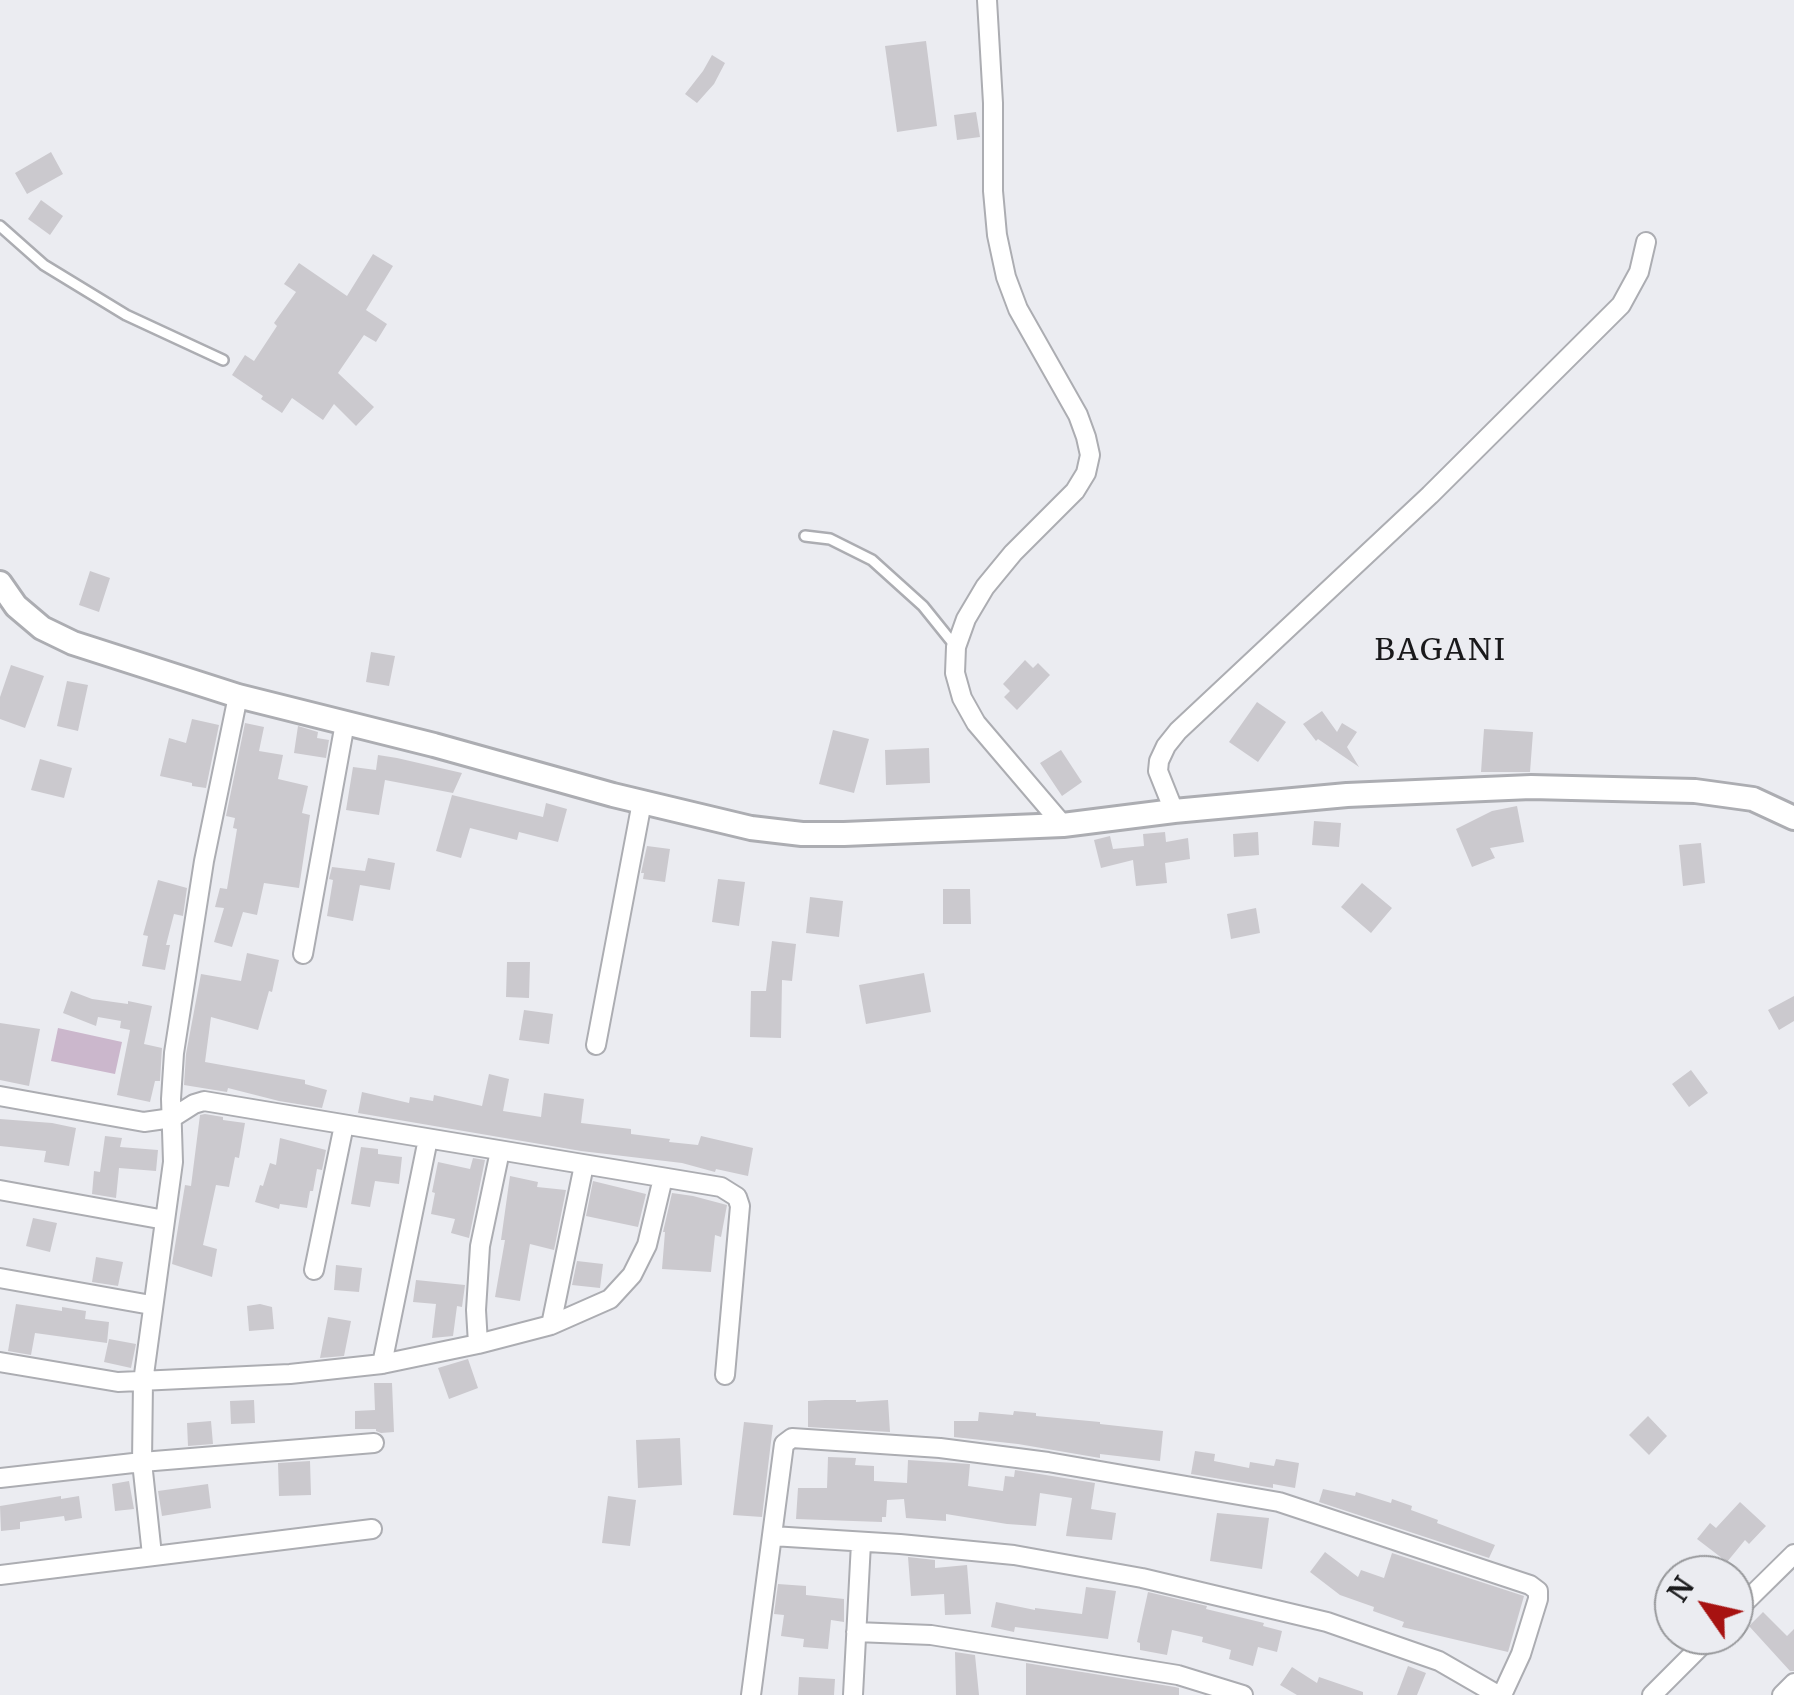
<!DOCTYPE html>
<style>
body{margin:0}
#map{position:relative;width:1794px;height:1695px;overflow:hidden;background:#ebecf1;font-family:Merriweather,serif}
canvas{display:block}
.north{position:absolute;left:1654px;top:1555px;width:100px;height:100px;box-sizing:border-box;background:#ebecf1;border:2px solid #97989b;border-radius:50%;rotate:304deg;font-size:28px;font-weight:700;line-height:40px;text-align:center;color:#19191b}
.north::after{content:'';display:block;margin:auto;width:35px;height:45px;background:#a71211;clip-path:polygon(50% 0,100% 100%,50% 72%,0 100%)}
</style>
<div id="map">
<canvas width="1794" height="1695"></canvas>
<div class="north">N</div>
</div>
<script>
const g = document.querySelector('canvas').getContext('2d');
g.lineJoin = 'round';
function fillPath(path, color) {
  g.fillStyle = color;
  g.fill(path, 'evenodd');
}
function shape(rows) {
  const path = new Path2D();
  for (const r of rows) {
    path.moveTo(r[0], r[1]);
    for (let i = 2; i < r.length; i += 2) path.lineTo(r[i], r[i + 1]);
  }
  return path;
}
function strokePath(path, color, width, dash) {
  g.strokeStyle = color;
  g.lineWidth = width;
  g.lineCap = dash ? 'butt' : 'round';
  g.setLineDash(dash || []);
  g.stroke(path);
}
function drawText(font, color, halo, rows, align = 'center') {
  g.font = font + ' Merriweather,serif';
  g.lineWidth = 8;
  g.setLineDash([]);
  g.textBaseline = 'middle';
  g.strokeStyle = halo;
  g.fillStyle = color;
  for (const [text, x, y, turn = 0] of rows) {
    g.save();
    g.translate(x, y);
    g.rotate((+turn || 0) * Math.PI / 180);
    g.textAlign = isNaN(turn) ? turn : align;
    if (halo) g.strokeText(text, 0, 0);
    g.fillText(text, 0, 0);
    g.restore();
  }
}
fillPath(shape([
 [58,1028,122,1042,115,1074,51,1061]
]), '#cbb7cc');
fillPath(shape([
 [926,41,937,126,897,132,885,46],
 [712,55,725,63,714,84,697,103,685,94,703,71],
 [976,112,980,137,957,140,954,115],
 [51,152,63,174,27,194,15,173],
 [41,200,63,216,50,235,28,219],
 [373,254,393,266,366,310,387,324,376,342,364,335,338,373,374,407,356,426,334,404,323,420,292,398,282,413,261,399,263,396,232,375,245,355,254,361,277,326,274,323,296,292,284,284,299,263,347,296],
 [90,571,110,578,99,612,79,605],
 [371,652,395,656,389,686,366,682],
 [1025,660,1033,668,1038,663,1050,675,1017,710,1004,697,1010,691,1003,684],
 [11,665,44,676,25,728,0,719,0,697],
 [67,681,88,685,78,731,57,726],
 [1257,702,1286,722,1258,762,1229,742],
 [1322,711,1337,732,1342,723,1357,732,1347,747,1359,767,1318,739,1316,741,1303,724],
 [192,719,219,725,206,788,192,786,192,783,160,776,169,738,186,743],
 [245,723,264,727,259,751,283,755,278,779,308,786,302,813,310,815,299,888,264,883,257,915,243,912,232,947,214,942,224,908,215,907,220,888,227,889,237,829,233,828,235,818,226,816],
 [298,726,318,732,317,738,329,740,326,758,294,753],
 [1484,729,1533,732,1530,772,1481,772],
 [833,730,869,739,854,793,819,784],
 [929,748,930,783,886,785,885,750],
 [1061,750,1082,782,1062,796,1040,763],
 [378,755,397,758,462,773,453,793,385,780,379,815,346,810,353,767,376,770],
 [40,759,72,768,64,798,31,790],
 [452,795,543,817,546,803,567,809,558,842,519,832,517,840,470,828,461,858,436,851],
 [1517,806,1524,842,1490,848,1495,858,1472,867,1456,829,1492,811],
 [1314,821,1341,823,1339,847,1312,845],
 [1165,832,1166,842,1188,838,1190,859,1165,863,1167,883,1136,886,1133,860,1101,868,1094,840,1110,836,1113,849,1144,846,1143,834],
 [1258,832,1259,855,1234,857,1233,834],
 [1701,843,1705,883,1683,886,1679,845],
 [647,846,670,849,665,882,643,879,644,873,641,873],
 [368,858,395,863,390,890,360,885,353,921,327,916,333,880,329,879,332,867,365,871],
 [718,879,745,882,739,926,712,922],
 [158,880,187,888,183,916,174,914,166,945,170,945,165,970,142,966,148,936,143,935],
 [1362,883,1392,908,1371,933,1341,907],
 [943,889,970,889,971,924,943,924],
 [810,897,843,901,839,937,806,933],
 [1256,908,1260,933,1231,939,1227,914],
 [772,941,796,944,792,981,782,980,781,1038,750,1037,751,991,766,991],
 [247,953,279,960,272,992,269,991,258,1030,211,1017,205,1062,305,1080,305,1084,327,1090,322,1108,279,1101,228,1088,227,1092,184,1085,186,1054,201,974,241,981],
 [507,962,530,962,529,998,506,997],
 [924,973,931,1012,866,1024,859,985],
 [71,991,92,999,128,1004,128,1001,152,1006,144,1044,162,1048,160,1081,155,1081,150,1102,117,1095,130,1030,120,1028,121,1021,98,1017,96,1026,63,1013],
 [1794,996,1794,1021,1779,1030,1768,1010],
 [524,1010,553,1014,549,1044,519,1040],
 [0,1023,40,1029,29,1086,0,1080],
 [1691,1070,1708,1093,1689,1107,1672,1084],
 [489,1074,509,1079,503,1111,541,1117,544,1093,584,1099,581,1123,631,1129,631,1134,670,1139,669,1142,698,1145,701,1136,753,1148,748,1176,716,1169,715,1172,682,1163,581,1151,358,1113,362,1092,409,1103,410,1097,433,1101,434,1095,482,1106],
 [205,1114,223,1117,223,1120,245,1123,239,1158,235,1157,229,1187,216,1185,203,1245,217,1249,212,1277,172,1264,185,1185,191,1186,200,1115],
 [0,1119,52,1123,76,1128,69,1166,44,1162,46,1151,0,1146],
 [105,1136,122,1138,120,1147,158,1150,156,1171,119,1168,116,1198,92,1194,94,1171,100,1172],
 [280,1138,326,1150,322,1170,317,1169,313,1191,310,1191,307,1208,280,1204,279,1209,255,1202,260,1185,263,1186,270,1163,276,1165],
 [361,1147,378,1149,378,1154,402,1157,399,1184,375,1181,370,1207,351,1204],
 [473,1158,485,1160,469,1238,451,1233,455,1219,431,1214,435,1193,432,1192,438,1162,470,1169],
 [510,1176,538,1182,537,1187,566,1190,554,1250,530,1244,520,1301,495,1297,505,1240,501,1240],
 [593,1181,646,1194,638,1227,586,1216],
 [672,1193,693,1196,727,1205,721,1237,715,1235,711,1272,662,1269,665,1232,663,1232],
 [33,1218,57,1223,50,1252,26,1246],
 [96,1257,123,1262,118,1286,92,1282],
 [577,1261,603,1264,600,1288,572,1285],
 [336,1265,362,1268,359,1292,334,1290],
 [416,1280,465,1285,462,1307,457,1306,453,1336,432,1338,436,1304,413,1302],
 [16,1304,62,1311,62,1307,86,1311,85,1319,109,1322,107,1343,35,1333,31,1355,8,1351],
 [260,1304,272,1307,274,1329,249,1331,247,1306],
 [328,1317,351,1321,344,1356,320,1358],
 [109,1339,136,1344,131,1368,104,1362],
 [468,1359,478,1388,449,1399,438,1368],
 [374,1383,392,1383,394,1432,381,1433,376,1431,376,1429,355,1429,355,1411,375,1410],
 [254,1400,255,1423,231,1424,230,1401],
 [825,1400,856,1400,856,1402,888,1400,890,1432,808,1427,808,1401],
 [1014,1411,1036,1413,1036,1416,1100,1422,1100,1424,1163,1431,1160,1461,1100,1454,1100,1458,1018,1444,954,1437,954,1421,978,1421,979,1412,1013,1415],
 [1648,1416,1667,1436,1649,1455,1629,1435],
 [211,1421,213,1444,188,1446,187,1423],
 [744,1422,773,1425,762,1517,733,1515],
 [680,1438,682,1485,638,1488,636,1440],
 [1195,1451,1215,1454,1214,1461,1249,1468,1250,1462,1274,1466,1276,1459,1299,1463,1295,1488,1273,1484,1273,1488,1191,1474],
 [828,1457,856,1458,855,1465,874,1466,874,1481,907,1483,908,1460,970,1464,968,1486,1003,1491,1005,1476,1014,1477,1015,1470,1095,1483,1091,1509,1116,1513,1112,1540,1066,1536,1072,1498,1040,1493,1036,1526,1007,1524,946,1514,946,1521,906,1518,904,1499,887,1500,886,1517,882,1517,882,1522,796,1519,798,1488,827,1488],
 [310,1461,311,1495,279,1496,278,1463],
 [129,1481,134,1509,115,1511,112,1484],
 [208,1484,211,1508,162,1516,158,1491],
 [1323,1489,1355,1496,1356,1492,1391,1503,1392,1499,1412,1506,1411,1510,1438,1520,1437,1523,1495,1545,1489,1558,1319,1502],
 [61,1496,61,1499,79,1496,82,1518,65,1521,64,1516,20,1522,20,1529,1,1531,0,1506],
 [608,1496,636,1500,630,1546,602,1543],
 [1740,1502,1766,1526,1749,1544,1745,1540,1727,1562,1697,1539,1710,1523,1716,1528],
 [1217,1513,1269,1518,1262,1569,1210,1561],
 [1325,1552,1358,1577,1361,1570,1384,1578,1392,1553,1524,1596,1508,1652,1402,1627,1404,1622,1373,1611,1374,1607,1340,1595,1310,1572],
 [908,1557,935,1560,935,1568,967,1565,971,1614,945,1615,944,1594,911,1596],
 [778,1584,806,1586,806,1595,844,1599,844,1622,831,1620,828,1649,803,1647,804,1639,781,1636,784,1615,774,1614],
 [1086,1587,1116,1591,1108,1639,1015,1627,1014,1632,991,1627,996,1602,1035,1610,1035,1608,1082,1614],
 [1148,1592,1207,1606,1206,1609,1264,1623,1263,1626,1282,1631,1277,1652,1258,1647,1253,1666,1229,1659,1231,1650,1202,1642,1203,1637,1172,1630,1167,1655,1140,1650,1140,1643,1137,1642],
 [1763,1612,1787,1636,1794,1629,1794,1671,1790,1671,1749,1626],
 [955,1652,975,1655,979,1695,956,1695],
 [1026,1663,1175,1687,1179,1688,1179,1695,1026,1695],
 [1408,1666,1426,1673,1417,1695,1397,1695],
 [1292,1667,1317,1683,1319,1677,1363,1692,1363,1695,1297,1695,1280,1685],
 [799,1677,835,1679,834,1695,798,1695]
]), '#cbc9ce');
const service = shape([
 [0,226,44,265,126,315,223,360],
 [805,536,830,539,872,560,923,606,956,647]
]);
const minor = shape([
 [987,0,993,103,993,191,997,235,1006,277,1018,309,1078,415,1086,437,1090,455,1086,473,1075,491,1013,553,985,587,966,619,956,647,955,673,962,698,976,723,1063,825],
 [1174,811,1158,771,1159,761,1166,746,1178,731,1430,495,1621,305,1639,272,1646,242],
 [303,954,345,723],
 [596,1045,642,802],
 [0,1096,144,1122,172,1118,194,1104,204,1101,721,1187,737,1197,740,1206,725,1375],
 [0,1190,165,1220],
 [314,1270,344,1125],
 [0,1278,151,1305],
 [551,1325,584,1165],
 [478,1344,476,1310,480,1246,500,1151],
 [0,1362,118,1382,290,1374,382,1364,478,1344,551,1325,610,1299,632,1275,647,1245,663,1178],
 [382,1364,428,1139],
 [0,1478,142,1462,374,1443],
 [772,1536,900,1544,1014,1555,1142,1578,1327,1622,1439,1661,1498,1695],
 [152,1555,142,1462,143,1382,173,1162,171,1099,174,1053,204,861,238,696],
 [0,1575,372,1529],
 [1734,1613,1794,1554],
 [856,1632,931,1635,1178,1675,1243,1695],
 [751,1695,784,1444,792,1438,940,1448,1048,1462,1279,1502,1530,1585,1538,1591,1538,1599,1521,1654,1502,1695],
 [853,1695,861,1543],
 [1652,1695,1712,1635],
 [1782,1695,1794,1683]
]);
const tertiary = shape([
 [0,583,16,606,42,628,73,643,238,696,434,745,613,795,751,828,802,834,844,834,1063,825,1174,811,1347,795,1531,787,1695,791,1753,799,1794,818]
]);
strokePath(service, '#acadb2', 14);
strokePath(minor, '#acadb2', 22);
strokePath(tertiary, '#acadb2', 28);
strokePath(service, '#fff', 9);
strokePath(minor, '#fff', 18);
strokePath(tertiary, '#fff', 22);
g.letterSpacing = '2.5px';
drawText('30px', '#19191b', '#ebecf1', [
 ["BAGANI",1441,652]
]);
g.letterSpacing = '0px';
</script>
